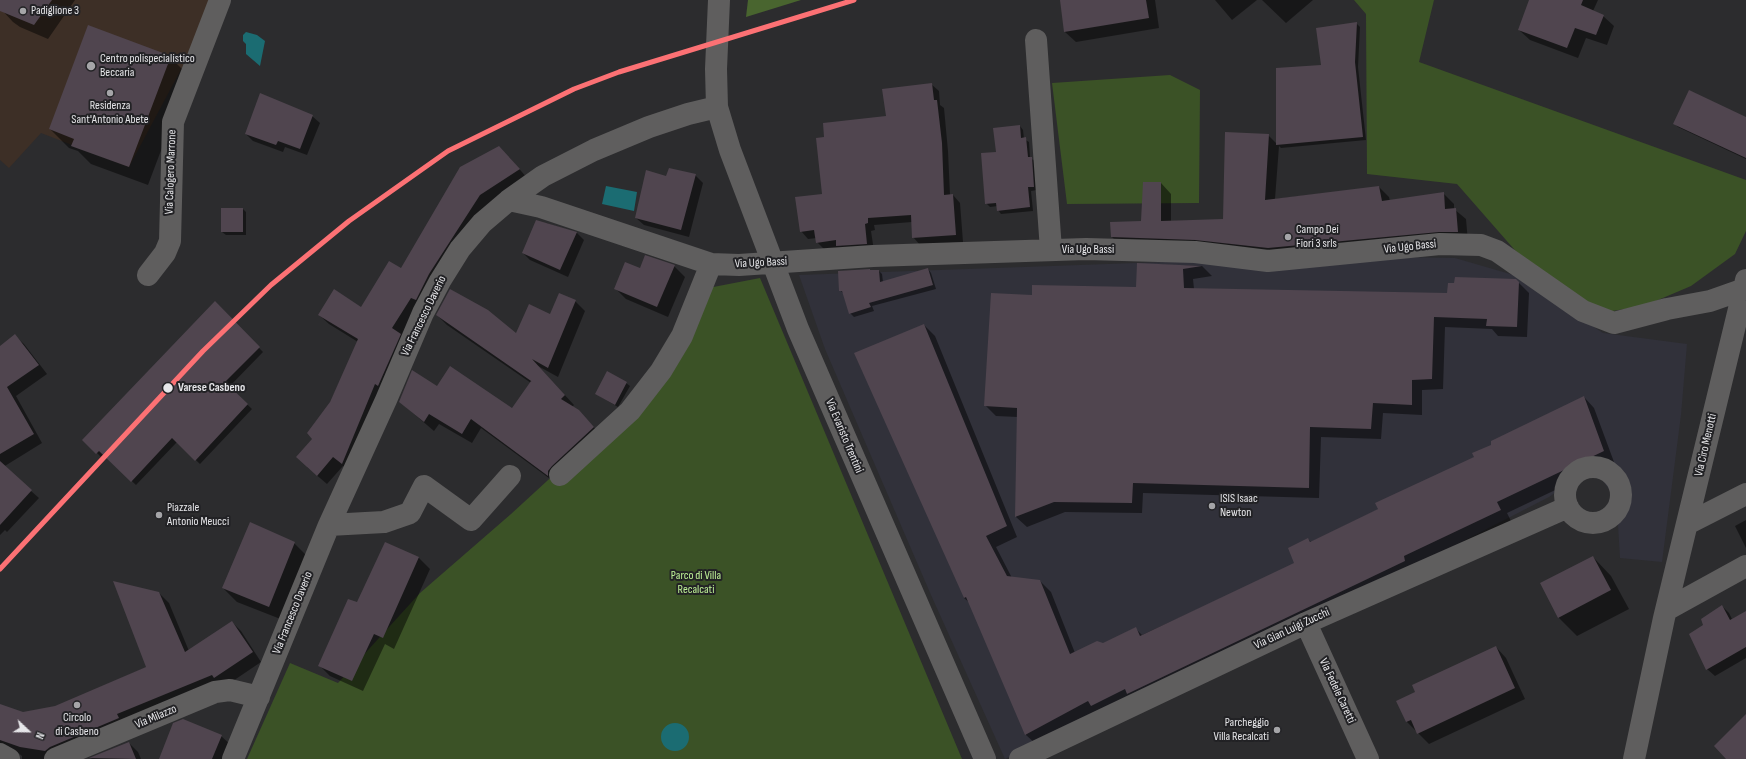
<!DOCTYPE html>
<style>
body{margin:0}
#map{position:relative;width:1746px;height:759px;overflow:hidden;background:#2c2c2e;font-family:"Sofia Sans Condensed",sans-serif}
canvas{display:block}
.north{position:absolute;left:8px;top:711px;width:40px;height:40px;-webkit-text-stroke:3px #222225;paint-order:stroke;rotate:112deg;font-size:11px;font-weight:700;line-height:16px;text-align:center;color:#e6e6e9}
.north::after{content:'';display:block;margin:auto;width:14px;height:18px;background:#e6e6e9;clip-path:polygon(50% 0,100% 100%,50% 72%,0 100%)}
</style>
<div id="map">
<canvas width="1746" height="759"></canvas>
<div class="north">N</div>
</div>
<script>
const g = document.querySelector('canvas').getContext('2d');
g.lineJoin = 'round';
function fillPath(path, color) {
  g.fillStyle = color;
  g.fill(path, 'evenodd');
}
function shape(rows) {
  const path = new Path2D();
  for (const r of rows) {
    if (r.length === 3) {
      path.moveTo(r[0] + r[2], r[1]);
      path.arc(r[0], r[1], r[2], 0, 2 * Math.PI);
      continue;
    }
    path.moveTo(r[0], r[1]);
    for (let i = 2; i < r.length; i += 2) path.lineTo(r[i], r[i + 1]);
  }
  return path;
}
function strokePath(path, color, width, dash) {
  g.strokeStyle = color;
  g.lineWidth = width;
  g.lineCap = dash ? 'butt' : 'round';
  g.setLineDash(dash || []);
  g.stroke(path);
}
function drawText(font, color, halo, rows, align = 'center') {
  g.font = font + ' "Sofia Sans Condensed",sans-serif';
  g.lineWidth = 4;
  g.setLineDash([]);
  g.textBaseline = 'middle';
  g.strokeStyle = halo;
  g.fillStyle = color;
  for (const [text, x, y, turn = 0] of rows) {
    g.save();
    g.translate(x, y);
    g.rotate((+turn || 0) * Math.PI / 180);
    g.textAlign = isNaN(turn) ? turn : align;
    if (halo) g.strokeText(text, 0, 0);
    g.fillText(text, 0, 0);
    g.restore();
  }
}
fillPath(shape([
 [1333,256,1455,258,1517,276,1603,333,1687,344,1681,415,1662,562,1620,558,1617,509,1619,502,1592,467,1549,497,1417,565,1119,707,1005,759,931,595,825,349,799,275]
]), '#31313a');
fillPath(shape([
 [0,0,218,0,129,167,41,133,9,168,0,160]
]), '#3d2f26');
fillPath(shape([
 [1354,0,1434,0,1419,62,1746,180,1746,231,1735,254,1691,286,1644,306,1606,312,1568,292,1520,256,1457,184,1367,174,1366,14],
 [1170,75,1200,90,1199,203,1067,204,1052,83],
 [760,278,962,759,247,759,290,663,338,683,420,593,511,514,644,392,703,289]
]), '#3b5226');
fillPath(shape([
 [748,0,801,0,746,17]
]), '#49652f');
fillPath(shape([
 [246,32,257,35,265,41,260,66,246,54,246,44,243,41,243,35],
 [606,186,637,192,634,211,602,204],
 [675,737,14]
]), '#1b6c72');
fillPath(shape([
 [2,0,75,0,48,39,20,27,13,22,0,8],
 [1061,0,1155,0,1159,28,1076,42,1065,32],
 [1215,0,1257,0,1232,20],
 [1262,0,1313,0,1286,23],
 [1531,0,1598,0,1593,11,1603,16,1614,26,1607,45,1586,38,1578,58,1530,40,1519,30],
 [1356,23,1360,27,1358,67,1366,140,1281,148,1279,146,1275,199,1379,187,1389,197,1390,201,1443,193,1454,204,1454,209,1466,219,1468,242,1279,258,1122,247,1112,237,1142,222,1161,183,1171,194,1171,221,1224,220,1268,135,1277,144,1322,66],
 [170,57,189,76,148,185,91,164,78,151,69,148,50,129],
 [931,84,939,91,940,105,944,108,948,151,950,195,953,195,960,203,963,242,920,245,913,237,912,222,874,225,875,230,871,231,874,251,824,249,817,242,817,238,808,239,801,231,823,195,825,138,887,117],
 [312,116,320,123,307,155,285,147,283,152,253,141,246,134],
 [1746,118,1746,159,1678,127,1674,123],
 [1020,126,1023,130,1024,139,1029,142,1030,158,1035,161,1037,190,1031,191,1033,211,1001,214,998,210,998,206,990,207,986,203,997,153],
 [509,157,528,179,489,204,352,473,343,466,327,484,307,467,313,439,358,342,329,324,319,315,361,308,401,269],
 [695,175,703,183,689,237,644,225,636,218],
 [222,209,243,209,246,212,246,235,226,235,222,232],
 [546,223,577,233,584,240,568,277,530,260,523,253],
 [1138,264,1202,266,1212,276,1193,279,1194,289,1448,294,1518,282,1529,293,1527,337,1498,336,1492,329,1445,327,1443,389,1422,390,1422,415,1383,413,1381,439,1321,437,1319,498,1143,493,1142,513,1065,512,1027,527,1016,517,1018,417,996,416,985,405,1033,296,1137,288],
 [674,266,685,277,668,317,626,299,615,288],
 [928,269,931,273,936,289,872,306,874,311,854,317,850,313,844,294,840,290,879,271,882,274,883,282],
 [575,301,585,311,558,377,538,366,574,405,572,407,589,422,603,437,557,484,481,428,472,443,439,424,434,431,400,402,437,388,513,409,531,383,447,325,437,315,516,335],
 [215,303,263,352,229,387,252,409,200,464,177,442,136,485,104,455,101,457,84,440],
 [924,325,935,336,1017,537,996,547,1012,578,1040,581,1051,592,1075,653,1103,644,1135,628,1142,635,1295,564,1308,539,1311,542,1379,509,1475,457,1492,446,1584,397,1594,408,1614,462,1507,513,1511,521,1037,745,1026,735,971,604,964,598],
 [15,336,24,344,47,374,16,396,42,443,0,469,0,347],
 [626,383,630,386,618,407,596,394],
 [0,475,31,491,39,498,7,532,5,530,0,535],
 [1746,520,1746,548,1735,526],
 [294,543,308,557,283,620,237,602,223,588],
 [385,543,419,558,430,569,394,649,385,644,363,691,330,676,319,665,358,604],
 [1593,557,1611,576,1629,609,1577,636,1558,617],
 [159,593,169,603,189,651,232,622,241,631,261,662,224,687,57,759,22,759,22,756,17,752,0,756,0,705,23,713,55,707,147,667],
 [1722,606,1729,613,1732,619,1746,612,1746,658,1715,676,1707,669,1705,625],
 [1496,647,1506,658,1525,699,1429,744,1407,722,1416,693],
 [221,736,231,745,225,759,160,759],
 [129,743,138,752,141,759,90,759]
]), '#0007');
fillPath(shape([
 [0,0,52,0,34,25,0,11],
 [1060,0,1146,0,1149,18,1064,32],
 [1529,0,1583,0,1581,5,1604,15,1596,35,1575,28,1567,48,1518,30],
 [1357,22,1355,62,1363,137,1276,145,1276,68,1321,65,1316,28],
 [88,25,171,56,129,167,71,146,74,139,49,129],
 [932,83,934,100,937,100,942,143,944,195,953,194,956,235,912,238,911,215,868,218,868,223,865,224,867,244,836,246,836,240,816,243,814,230,800,232,795,197,822,194,816,138,824,137,823,123,886,116,882,89],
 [1689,90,1746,117,1746,158,1673,124],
 [260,93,313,115,300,149,278,141,276,145,245,134],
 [1020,125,1021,138,1026,137,1028,157,1032,157,1034,187,1028,187,1030,207,997,211,996,203,985,204,981,153,996,152,993,128],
 [1225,132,1269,134,1265,200,1379,186,1382,201,1444,192,1445,209,1456,208,1458,232,1439,232,1268,248,1195,240,1111,237,1110,222,1141,221,1143,182,1161,182,1161,221,1223,219],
 [499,146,520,169,480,195,429,274,416,300,411,298,392,328,401,334,378,386,375,384,342,464,333,457,317,476,296,457,312,439,307,433,330,402,358,339,318,315,334,289,361,307,389,261,401,268,460,167],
 [669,168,696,174,681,230,635,218,646,170,666,176],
 [221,208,243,208,243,232,221,232],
 [536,220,577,232,560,270,522,253],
 [645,255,675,265,657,307,614,289,625,262,640,268],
 [1137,263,1202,266,1183,269,1184,288,1447,293,1448,283,1454,283,1455,277,1516,279,1519,282,1517,327,1486,326,1487,319,1434,317,1432,379,1412,380,1412,405,1373,403,1371,429,1310,427,1309,488,1133,483,1132,503,1054,502,1015,517,1017,408,984,406,991,293,1032,295,1032,285,1136,287],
 [928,268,933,285,869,303,871,307,849,314,842,291,839,291,838,271,870,269,870,270,879,270,880,282],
 [450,289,488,310,516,333,529,304,550,314,559,293,576,300,548,368,532,359,565,395,561,399,579,410,594,427,552,466,548,471,548,476,471,419,462,434,429,414,424,422,399,402,412,370,437,386,450,366,512,408,531,381,534,383,436,315],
 [215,301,260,347,225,382,248,404,195,461,172,438,131,482,99,451,96,454,82,440],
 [924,324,1007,526,986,536,1007,576,1040,580,1070,654,1097,641,1103,643,1136,627,1140,636,1294,563,1288,548,1308,538,1310,542,1378,509,1375,503,1474,457,1472,453,1491,445,1491,441,1584,396,1604,451,1497,502,1501,510,1404,556,1405,561,1127,694,1125,689,1091,706,1088,701,1025,735,966,597,964,598,854,353],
 [15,334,39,365,7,387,34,434,0,454,0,346],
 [607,371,627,382,615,405,595,394],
 [0,461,32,490,0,525],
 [250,522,295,542,269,607,222,588],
 [385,542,419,557,383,638,374,634,352,681,318,666,348,599,357,602],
 [1593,556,1611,590,1558,618,1540,583],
 [113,581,159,592,185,652,232,621,253,652,214,678,212,675,117,714,119,718,50,747,45,751,20,747,0,740,0,704,23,712,55,706,146,667],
 [1722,605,1730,620,1746,611,1746,647,1706,670,1689,634,1703,625,1701,619],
 [1496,646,1515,688,1417,734,1411,720,1406,722,1396,701,1415,692,1412,685],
 [1746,714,1746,759,1726,759,1714,746],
 [183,719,222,735,212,759,159,759,173,723],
 [129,742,136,759,89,758]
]), '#50454f');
strokePath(shape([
 [719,0,716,69,717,107,730,150,798,329,985,759],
 [1036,40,1051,250],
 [509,200,541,207,711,264,739,265,873,256,1086,249,1195,252,1268,261,1440,244,1481,245,1497,251,1583,311,1614,323,1667,309,1710,301,1744,289],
 [148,275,165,253,170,241,173,122,220,0],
 [1593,495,28],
 [560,475,630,411,661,371,682,336,711,264],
 [1687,524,1746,494],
 [329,525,384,522,410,513,424,486,471,520,510,476],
 [1666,610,1746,566],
 [1306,623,1368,759],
 [0,754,9,759],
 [55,759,215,692,230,690,259,697],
 [233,759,329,525,386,400,423,313,440,281,460,249,482,223,509,200,543,176,594,150,649,127,688,114,717,107],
 [1020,759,1306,623,1568,507],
 [1634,759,1664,618,1746,280]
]), '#5f5e5e', 22);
strokePath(shape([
 [0,569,203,351,271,285,349,221,448,151,574,89,619,72,854,0]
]), '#fc7174', 5);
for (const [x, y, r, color] of [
 [23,11,4,"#a5a5a8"],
 [91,66,5,"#a5a5a8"],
 [110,93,4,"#a5a5a8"],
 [1288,237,4,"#a5a5a8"],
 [168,388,5.5,"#e6e6e9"],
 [1212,506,4,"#a5a5a8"],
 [159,515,4,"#a5a5a8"],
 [77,705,4,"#a5a5a8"],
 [1277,730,4,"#a5a5a8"]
]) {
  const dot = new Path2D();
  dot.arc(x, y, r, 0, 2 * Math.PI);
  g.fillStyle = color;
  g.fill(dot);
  strokePath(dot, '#222225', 1.5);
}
drawText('12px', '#e6e6e9', '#222225', [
 ["Padiglione 3",31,11],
 ["Centro polispecialistico",100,59],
 ["Beccaria",100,73],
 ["Residenza",110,106,"center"],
 ["Sant'Antonio Abete",110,120,"center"],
 ["Campo Dei",1296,230],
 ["Fiori 3 srls",1296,244],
 ["ISIS Isaac",1220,499],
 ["Newton",1220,513],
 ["Piazzale",167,508],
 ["Antonio Meucci",167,522],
 ["Circolo",77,718,"center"],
 ["di Casbeno",77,732,"center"],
 ["Parcheggio",1269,723,"right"],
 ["Villa Recalcati",1269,737,"right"]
], 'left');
drawText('12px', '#e6e6e9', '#222225', [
 ["Via Calogero Marrone",171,172,-88],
 ["Via Ugo Bassi",1410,247,-6],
 ["Via Ugo Bassi",1088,250],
 ["Via Ugo Bassi",761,263,-3],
 ["Via Francesco Daverio",424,316,-64],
 ["Via Evaristo Trentini",844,436,67],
 ["Via Ciro Menotti",1706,445,-77],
 ["Via Francesco Daverio",293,613,-68],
 ["Via Gian Luigi Zucchi",1292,629,-25],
 ["Via Fedele Caretti",1337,691,65],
 ["Via Milazzo",156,717,-23]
]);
drawText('bold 12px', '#e6e6e9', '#222225', [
 ["Varese Casbeno",178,388]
], 'left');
drawText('12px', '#bef196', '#222225', [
 ["Parco di Villa",696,576],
 ["Recalcati",696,590]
]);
</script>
